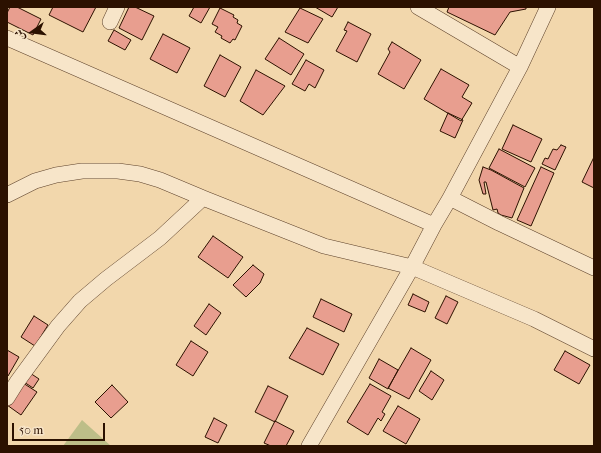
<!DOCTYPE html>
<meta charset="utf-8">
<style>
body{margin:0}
#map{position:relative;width:601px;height:453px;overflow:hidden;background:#f2d7ac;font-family:"IM FELL French Canon",Amiri,serif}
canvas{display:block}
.frame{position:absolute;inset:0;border:8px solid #2c1100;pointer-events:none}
.north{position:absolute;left:12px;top:12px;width:40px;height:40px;-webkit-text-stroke:3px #f7e5c9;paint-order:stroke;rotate:256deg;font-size:11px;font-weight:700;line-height:16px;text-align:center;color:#2c1100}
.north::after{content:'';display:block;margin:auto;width:14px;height:18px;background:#2c1100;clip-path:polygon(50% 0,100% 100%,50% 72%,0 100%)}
.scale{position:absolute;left:12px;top:423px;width:93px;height:18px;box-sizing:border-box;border:2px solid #2c1100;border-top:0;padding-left:5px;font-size:12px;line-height:14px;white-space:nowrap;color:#2c1100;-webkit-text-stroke:3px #f7e5c9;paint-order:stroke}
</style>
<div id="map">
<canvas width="601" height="453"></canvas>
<div class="frame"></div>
<div class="north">ش</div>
<div class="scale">50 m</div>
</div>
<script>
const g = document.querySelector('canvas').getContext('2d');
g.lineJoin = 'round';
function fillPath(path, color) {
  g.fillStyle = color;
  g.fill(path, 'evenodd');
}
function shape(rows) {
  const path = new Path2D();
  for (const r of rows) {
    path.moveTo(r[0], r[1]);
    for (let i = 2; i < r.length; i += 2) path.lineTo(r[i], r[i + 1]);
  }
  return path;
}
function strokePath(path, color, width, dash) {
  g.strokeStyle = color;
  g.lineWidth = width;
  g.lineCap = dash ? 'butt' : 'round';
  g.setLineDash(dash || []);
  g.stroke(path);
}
fillPath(shape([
 [82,420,111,446,63,446]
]), '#bdbe88');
const building = shape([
 [10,7,17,7,41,19,33,35,7,22,7,13,10,7],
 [53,7,96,7,83,32,49,15,53,7],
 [129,7,135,7,154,16,142,40,119,28,129,7],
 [194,7,210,7,201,23,189,16,194,7],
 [315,7,338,7,332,17,315,7],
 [449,7,526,7,526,9,510,12,495,35,447,12,449,7],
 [220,8,234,15,233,17,238,20,237,23,242,26,235,40,233,39,230,43,221,38,222,36,215,32,218,27,212,24,220,8],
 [300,8,323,19,308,43,285,32,300,8],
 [348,22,371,34,357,62,336,51,347,31,344,30,348,22],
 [114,30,131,40,125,50,108,41,114,30],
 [163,34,190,48,177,73,150,59,163,34],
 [279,38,304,54,291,75,265,59,279,38],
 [392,42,421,60,404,89,378,74,390,52,388,49,392,42],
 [220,55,241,67,225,97,204,86,220,55],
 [306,60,324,70,315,88,309,84,305,91,292,84,306,60],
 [441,69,469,85,462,97,472,103,461,121,424,99,441,69],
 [256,70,285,86,263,115,240,101,256,70],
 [448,113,463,120,455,138,440,131,448,113],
 [513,125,542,139,531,162,502,149,513,125],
 [561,145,566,147,555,170,542,164,545,158,548,159,553,149,557,150,561,145],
 [499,149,535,168,525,187,489,168,499,149],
 [594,157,594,188,582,182,594,157],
 [483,167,491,170,524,188,512,218,501,215,498,213,497,209,493,210,486,182,484,182,486,194,483,194,479,180,483,167],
 [541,167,554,173,531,226,517,220,541,167],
 [213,236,243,257,228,278,198,257,213,236],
 [253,265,264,274,260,283,246,297,233,285,253,265],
 [413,294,429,302,425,312,408,305,413,294],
 [446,296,458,302,447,324,435,318,446,296],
 [321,299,352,314,344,332,313,317,321,299],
 [209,304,221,313,206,335,194,326,209,304],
 [34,316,48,325,35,346,21,337,34,316],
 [307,328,339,344,323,375,289,358,307,328],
 [191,341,208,352,193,376,176,365,191,341],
 [411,348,431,360,409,399,388,388,411,348],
 [7,350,19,357,8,376,7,375,7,350],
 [565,351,590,365,579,384,554,370,565,351],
 [379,359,398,370,388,389,369,378,379,359],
 [431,371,444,380,432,400,419,391,431,371],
 [30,373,39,379,33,388,24,382,30,373],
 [23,383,37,392,21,415,7,405,23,383],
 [370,384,391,396,382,412,385,414,381,421,378,418,368,435,347,422,370,384],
 [112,385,128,402,111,418,95,402,112,385],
 [268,386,288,396,275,422,255,412,268,386],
 [398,406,420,419,406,444,383,431,398,406],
 [214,418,227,425,218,443,205,437,214,418],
 [275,421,294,431,286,446,271,446,264,443,275,421]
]);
fillPath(building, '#e89e8f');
strokePath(building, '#2c1100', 1);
const minor = shape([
 [418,7,520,67],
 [110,22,117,7],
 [7,38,434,225],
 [7,195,35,181,56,175,82,171,118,171,140,174,160,180,203,198],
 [450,198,499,223,594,268],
 [7,398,17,382,58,326,80,301,106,279,160,238,203,198,324,246,412,267,534,319,594,349],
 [309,446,412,267,434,225,450,198,520,67,548,7]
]);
strokePath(minor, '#5e422b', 16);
strokePath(minor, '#f7e5c9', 15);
</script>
